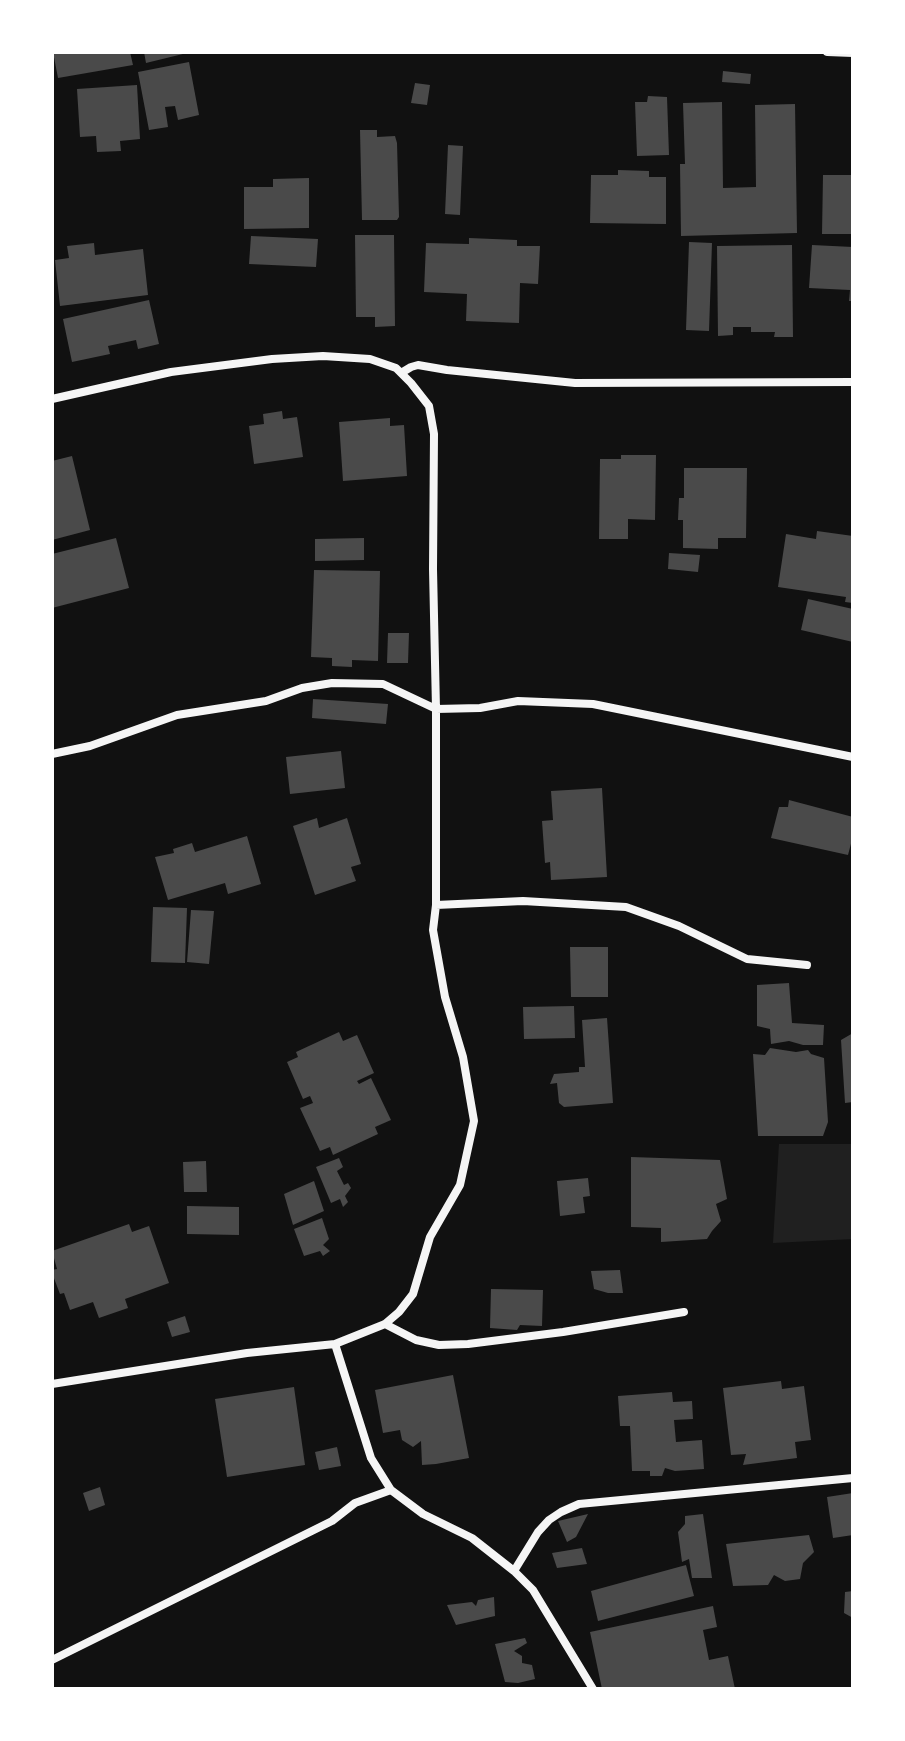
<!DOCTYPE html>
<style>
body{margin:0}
#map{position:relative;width:905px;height:1741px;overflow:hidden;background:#111;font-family:"Space Grotesk",sans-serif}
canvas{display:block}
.frame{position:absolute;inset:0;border:54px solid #fff;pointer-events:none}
</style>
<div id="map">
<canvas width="905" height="1741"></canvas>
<div class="frame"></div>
</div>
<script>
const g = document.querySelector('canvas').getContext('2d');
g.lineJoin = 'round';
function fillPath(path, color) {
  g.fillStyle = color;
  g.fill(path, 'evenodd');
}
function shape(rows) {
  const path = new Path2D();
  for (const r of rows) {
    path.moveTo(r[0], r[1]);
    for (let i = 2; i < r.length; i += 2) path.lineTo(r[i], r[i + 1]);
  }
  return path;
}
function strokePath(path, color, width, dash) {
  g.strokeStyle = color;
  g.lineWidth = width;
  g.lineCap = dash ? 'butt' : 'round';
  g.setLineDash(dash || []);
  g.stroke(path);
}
fillPath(shape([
 [779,1144,853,1144,853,1239,773,1243]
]), '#202020');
fillPath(shape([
 [53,52,130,52,133,65,58,78],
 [144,52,187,52,187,53,146,63],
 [189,62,199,115,178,120,175,106,165,107,168,127,149,130,138,72],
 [723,71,751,74,750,84,722,82],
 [415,83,430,85,427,105,411,103],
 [137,85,140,139,120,141,121,151,97,152,96,136,80,137,77,89],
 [648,96,667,97,669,155,637,156,635,102,647,102],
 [722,102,723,188,756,187,755,105,795,104,797,233,681,236,680,164,685,164,683,103],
 [360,130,377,130,377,137,395,136,397,143,399,217,397,220,362,220],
 [448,145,463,146,460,215,445,214],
 [618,170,649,171,649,177,666,177,666,224,590,223,591,175,618,175],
 [823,175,853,175,853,234,822,234],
 [309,178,309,228,244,229,244,187,273,187,273,179],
 [355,235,394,235,395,326,375,327,375,317,356,317],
 [251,236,318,239,316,267,249,264],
 [469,238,517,240,517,246,540,246,538,284,520,283,519,323,466,321,467,294,424,292,426,243,469,244],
 [689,242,712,243,709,331,686,330],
 [94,243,95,255,143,249,148,295,60,306,55,260,69,258,67,246],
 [792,245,793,337,774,337,775,332,751,332,751,327,733,327,733,335,718,336,717,246],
 [812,245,853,247,853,301,849,301,850,290,809,288],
 [149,300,159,344,138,349,136,340,108,346,110,354,72,362,63,319],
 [282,411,283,419,297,417,303,457,254,464,249,426,264,424,263,414],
 [390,418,390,426,404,425,407,476,343,481,339,422],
 [621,455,656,455,655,520,628,519,628,539,599,539,600,459,621,459],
 [72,456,90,530,52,540,52,461],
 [684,468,747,468,746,538,718,538,718,549,683,548,683,520,678,520,679,498,684,498],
 [817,531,853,536,853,603,845,602,846,597,778,587,786,534,816,539],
 [116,538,129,588,52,608,52,554],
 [364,538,364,560,315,561,315,539],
 [669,553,700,555,698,572,668,569],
 [314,570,380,571,378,661,352,660,352,667,332,666,332,658,311,657],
 [808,599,853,609,853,642,801,630],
 [388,633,409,633,408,663,387,663],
 [313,699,388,704,386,724,312,718],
 [341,751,345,788,290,794,286,757],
 [602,788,607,877,551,880,550,862,545,863,542,821,553,820,551,791],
 [789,800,853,817,853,836,848,855,771,838,779,807,788,807],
 [317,818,319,828,347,818,361,864,351,867,356,881,315,895,293,826],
 [247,836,261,884,228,894,225,883,168,900,155,857,174,853,173,849,192,843,195,852],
 [153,907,187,908,185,963,151,962],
 [191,910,214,911,209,964,187,962],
 [570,947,608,947,608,997,571,997],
 [789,983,792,1023,824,1025,823,1045,803,1045,789,1041,771,1044,770,1029,757,1026,757,985],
 [574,1006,575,1038,524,1039,523,1007],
 [607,1018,613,1103,564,1107,559,1103,557,1083,550,1084,554,1074,579,1072,579,1067,585,1067,582,1020],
 [339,1032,343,1041,357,1035,374,1073,357,1081,359,1084,371,1078,391,1120,375,1127,378,1134,333,1155,330,1147,320,1151,300,1108,313,1103,310,1096,303,1099,287,1062,298,1057,296,1052],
 [853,1033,853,1102,845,1103,841,1040],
 [770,1048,796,1052,808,1050,811,1054,824,1058,828,1122,823,1136,758,1136,753,1054,765,1055],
 [631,1157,720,1160,727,1199,716,1204,721,1221,712,1231,707,1239,661,1242,661,1228,631,1227],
 [339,1158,343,1167,337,1171,344,1185,348,1183,351,1188,345,1196,348,1202,343,1207,340,1199,331,1203,316,1167],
 [206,1161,207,1192,184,1192,183,1162],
 [588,1178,590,1196,583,1197,585,1213,560,1216,557,1181],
 [314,1181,324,1211,293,1225,284,1194],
 [187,1206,239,1207,239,1235,187,1234],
 [322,1218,329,1239,323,1245,330,1251,323,1256,320,1251,304,1256,294,1229],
 [129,1224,132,1232,149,1226,169,1283,125,1299,128,1308,99,1318,93,1302,70,1310,64,1293,60,1294,52,1273,52,1270,57,1269,52,1251],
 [620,1270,623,1293,608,1293,594,1289,591,1271],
 [491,1289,543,1290,542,1326,520,1325,517,1330,490,1328],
 [185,1316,190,1332,172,1337,167,1322],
 [453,1375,469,1458,436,1464,422,1465,421,1441,413,1447,402,1440,400,1430,383,1433,375,1390],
 [781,1381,782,1389,804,1386,811,1440,795,1442,797,1458,743,1465,746,1454,731,1455,723,1388],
 [294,1387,305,1465,227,1477,215,1399],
 [672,1392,673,1402,692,1401,693,1419,674,1420,676,1442,702,1440,704,1469,675,1471,665,1468,662,1476,650,1476,650,1471,632,1471,630,1426,620,1426,618,1396],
 [337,1447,341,1466,319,1470,315,1452],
 [100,1487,105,1505,89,1511,83,1493],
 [853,1493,853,1535,833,1538,827,1497],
 [588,1514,576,1537,567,1542,558,1521],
 [703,1514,712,1578,692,1578,689,1559,682,1562,678,1532,685,1524,685,1516],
 [809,1535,814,1552,803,1563,800,1579,785,1581,774,1575,768,1585,733,1586,726,1544],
 [582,1548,587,1564,557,1568,552,1553],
 [686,1565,694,1596,598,1621,591,1591],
 [853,1591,853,1618,844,1613,845,1592],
 [494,1597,495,1616,456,1625,447,1605,472,1602,476,1606,478,1600],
 [713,1606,717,1627,703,1630,709,1660,728,1656,735,1689,602,1689,590,1632],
 [525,1638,527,1643,514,1651,522,1656,522,1663,532,1665,535,1679,518,1683,505,1682,495,1644]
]), '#4a4a4a');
strokePath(shape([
 [827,52,853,53],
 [401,373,411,367,418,365,447,370,575,383,853,382],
 [52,399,171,372,272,359,323,356,370,359,396,368,411,383,429,406,434,434,433,569,436,709,436,905,433,930,445,997,463,1057,474,1121,460,1185,430,1237,413,1294,399,1312,385,1324,335,1344],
 [52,754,90,746,177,715,266,701,302,688,332,683,383,684,436,709,480,708,518,701,593,704,853,757],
 [436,905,523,901,626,907,679,926,747,959,807,965],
 [385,1324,416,1340,439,1345,468,1344,563,1332,684,1312],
 [52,1384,247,1353,335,1344,371,1458,391,1490],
 [514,1571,538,1532,549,1520,561,1512,579,1504,853,1478],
 [52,1660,332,1521,355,1503,391,1490,423,1514,472,1538,514,1571,533,1590,593,1689]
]), '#f5f5f5', 8);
</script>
